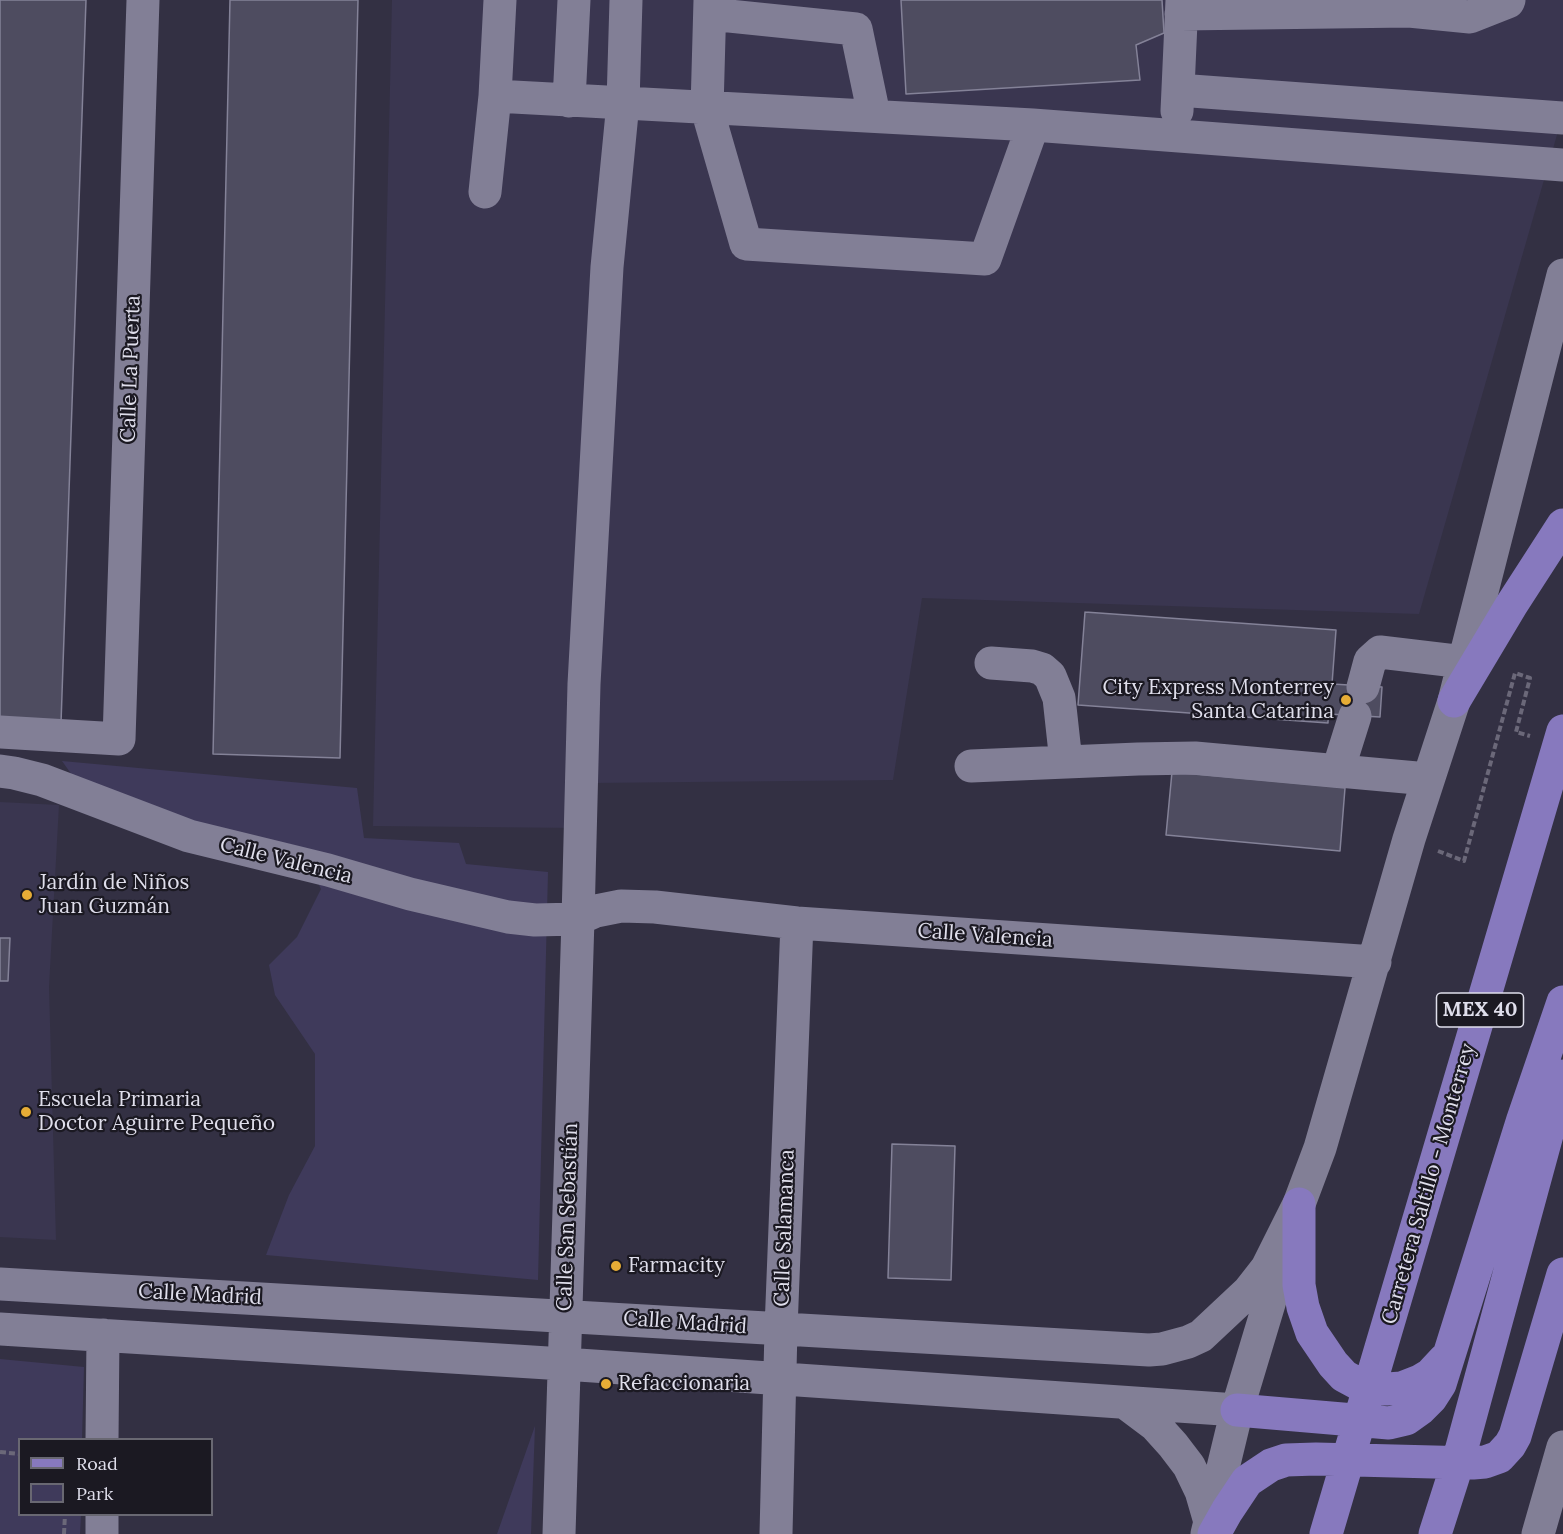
<!DOCTYPE html>
<meta charset="utf-8">
<style>
body{margin:0}
#map{position:relative;width:1563px;height:1534px;overflow:hidden;background:#333043;font-family:Lora,serif}
canvas{display:block}
.legend{position:absolute;left:18px;top:1438px;width:195px;height:78px;box-sizing:border-box;background:#1b1922;border:2px solid #696872;margin:0;padding:8px 10px;list-style:none;font-size:18px;color:#dfdeeb}
.legend li{display:flex;align-items:center;gap:12px;height:30px}
.legend b{width:30px;border:2px solid #696872}
</style>
<div id="map">
<canvas width="1563" height="1534"></canvas>
<ul class="legend">
<li><b style="height:8px;background:#8779be"></b>Road</li>
<li><b style="height:16px;background:#3f3a5b"></b>Park</li>
</ul>
</div>
<script>
const g = document.querySelector('canvas').getContext('2d');
g.lineJoin = 'round';
function fillPath(path, color) {
  g.fillStyle = color;
  g.fill(path, 'evenodd');
}
function shape(rows) {
  const path = new Path2D();
  for (const r of rows) {
    path.moveTo(r[0], r[1]);
    for (let i = 2; i < r.length; i += 2) path.lineTo(r[i], r[i + 1]);
  }
  return path;
}
function strokePath(path, color, width, dash) {
  g.strokeStyle = color;
  g.lineWidth = width;
  g.lineCap = dash ? 'butt' : 'round';
  g.setLineDash(dash || []);
  g.stroke(path);
}
function drawText(font, color, halo, rows, align = 'center') {
  g.font = font + ' Lora,serif';
  g.lineWidth = 4.5;
  g.setLineDash([]);
  g.textBaseline = 'middle';
  g.strokeStyle = halo;
  g.fillStyle = color;
  for (const [text, x, y, turn = 0] of rows) {
    g.save();
    g.translate(x, y);
    g.rotate((+turn || 0) * Math.PI / 180);
    g.textAlign = isNaN(turn) ? turn : align;
    if (halo) g.strokeText(text, 0, 0);
    g.fillText(text, 0, 0);
    g.restore();
  }
}
fillPath(shape([
 [392,0,1563,0,1563,114,1419,614,922,598,893,780,590,783,580,828,373,826],
 [0,802,59,805,49,987,56,1240,0,1237]
]), '#3a3650');
fillPath(shape([
 [62,761,357,788,364,838,459,843,466,864,548,872,538,1280,266,1255,289,1195,315,1146,315,1054,275,995,269,965,297,937,321,889,306,859,99,813],
 [0,1359,84,1367,82,1439,20,1440,20,1514,81,1515,80,1534,0,1534],
 [535,1426,531,1534,497,1534]
]), '#3f3a5b');
const building = shape([
 [0,0,86,0,61,723,0,721,0,0],
 [230,0,358,0,340,758,213,754,230,0],
 [901,0,1162,0,1164,33,1136,45,1140,80,906,94,901,0],
 [1085,612,1336,630,1332,684,1382,687,1380,717,1328,714,1328,723,1078,705,1085,612],
 [1172,772,1345,788,1340,851,1166,835,1172,772],
 [0,938,10,938,8,981,0,981,0,938],
 [892,1144,955,1146,951,1280,888,1278,892,1144]
]);
fillPath(building, '#4e4c60');
strokePath(building, '#848298', 1.5);
strokePath(shape([
 [1438,851,1464,861,1515,673,1530,678,1516,732,1530,736],
 [0,1452,20,1454],
 [64,1534,65,1514]
]), '#6b6879', 4, [6, 3]);
strokePath(shape([
 [500,0,495,96,1033,125,1563,165],
 [710,0,707,109,746,244,985,259,1033,125],
 [710,14,856,29,874,115],
 [1181,14,1409,11,1470,17,1508,2,1509,0],
 [1178,90,1563,118],
 [569,101,574,0],
 [1177,111,1182,0],
 [485,192,495,96],
 [991,663,1032,666,1042,669,1050,676,1059,698,1066,762],
 [1363,687,1370,661,1380,652,1464,662],
 [0,732,119,739,143,0],
 [971,766,1138,759,1195,758,1428,779],
 [1338,770,1355,716],
 [0,771,14,773,42,780,189,836,328,870,410,894,508,917,535,920,578,919,584,684,607,267,623,103,626,0],
 [0,1284,1149,1350,1162,1349,1188,1342,1201,1336,1249,1291,1267,1268,1299,1204],
 [0,1329,564,1364,1237,1410],
 [1127,1404,1155,1425,1173,1445,1189,1466,1201,1491,1210,1522],
 [102,1440,103,1335],
 [102,1534,102,1514],
 [559,1534,578,919,596,911,621,906,655,907,797,923,1375,962],
 [776,1534,781,1329,797,923],
 [1207,1534,1237,1410,1299,1204,1320,1148,1409,839,1454,701,1563,275],
 [1538,1534,1563,1447]
]), '#827f96', 33);
strokePath(shape([
 [1454,701,1512,604,1563,525],
 [1299,1204,1299,1285,1303,1307,1312,1333,1333,1364,1344,1376,1357,1383,1374,1389,1387,1389,1402,1388,1420,1381,1430,1375,1444,1360],
 [1237,1410,1389,1423,1406,1419,1420,1409,1431,1398,1440,1384,1523,1119,1563,1002],
 [1214,1534,1227,1511,1247,1481,1271,1465,1286,1460,1316,1459,1473,1463,1485,1462,1499,1457,1510,1445,1515,1436,1563,1274],
 [1326,1534,1563,731],
 [1435,1534,1458,1462,1563,1076]
]), '#8779be', 33);
for (const [x, y, r, color] of [
 [1346,700,6,"#e6ac36"],
 [27,895,6,"#e6ac36"],
 [26,1112,6,"#e6ac36"],
 [616,1266,6,"#e6ac36"],
 [606,1384,6,"#e6ac36"]
]) {
  const dot = new Path2D();
  dot.arc(x, y, r, 0, 2 * Math.PI);
  g.fillStyle = color;
  g.fill(dot);
  strokePath(dot, '#1b1922', 2);
}
for (const [x, y, w] of [
 [1480,1010,87]
]) {
  const box = new Path2D();
  box.roundRect(x - w / 2, y - 17, w, 34, 4.5);
  g.fillStyle = '#1b1922';
  g.fill(box);
  strokePath(box, '#dfdeeb', 1.5);
}
drawText('bold 20px', '#dfdeeb', null, [
 ["MEX 40",1480,1010]
]);
drawText('21px', '#dfdeeb', '#1b1922', [
 ["Calle La Puerta",131,369,-88],
 ["Calle Valencia",286,861,14],
 ["Calle Valencia",985,936,4],
 ["Carretera Saltillo - Monterrey",1429,1184,-74],
 ["Calle San Sebastián",568,1217,-88],
 ["Calle Salamanca",785,1228,-88],
 ["Calle Madrid",200,1295,3],
 ["Calle Madrid",685,1323,4]
]);
drawText('21px', '#dfdeeb', '#1b1922', [
 ["City Express Monterrey",1334,688,"right"],
 ["Santa Catarina",1334,712,"right"],
 ["Jardín de Niños",39,883],
 ["Juan Guzmán",39,907],
 ["Escuela Primaria",38,1100],
 ["Doctor Aguirre Pequeño",38,1124],
 ["Farmacity",628,1266],
 ["Refaccionaria",618,1384]
], 'left');
</script>
